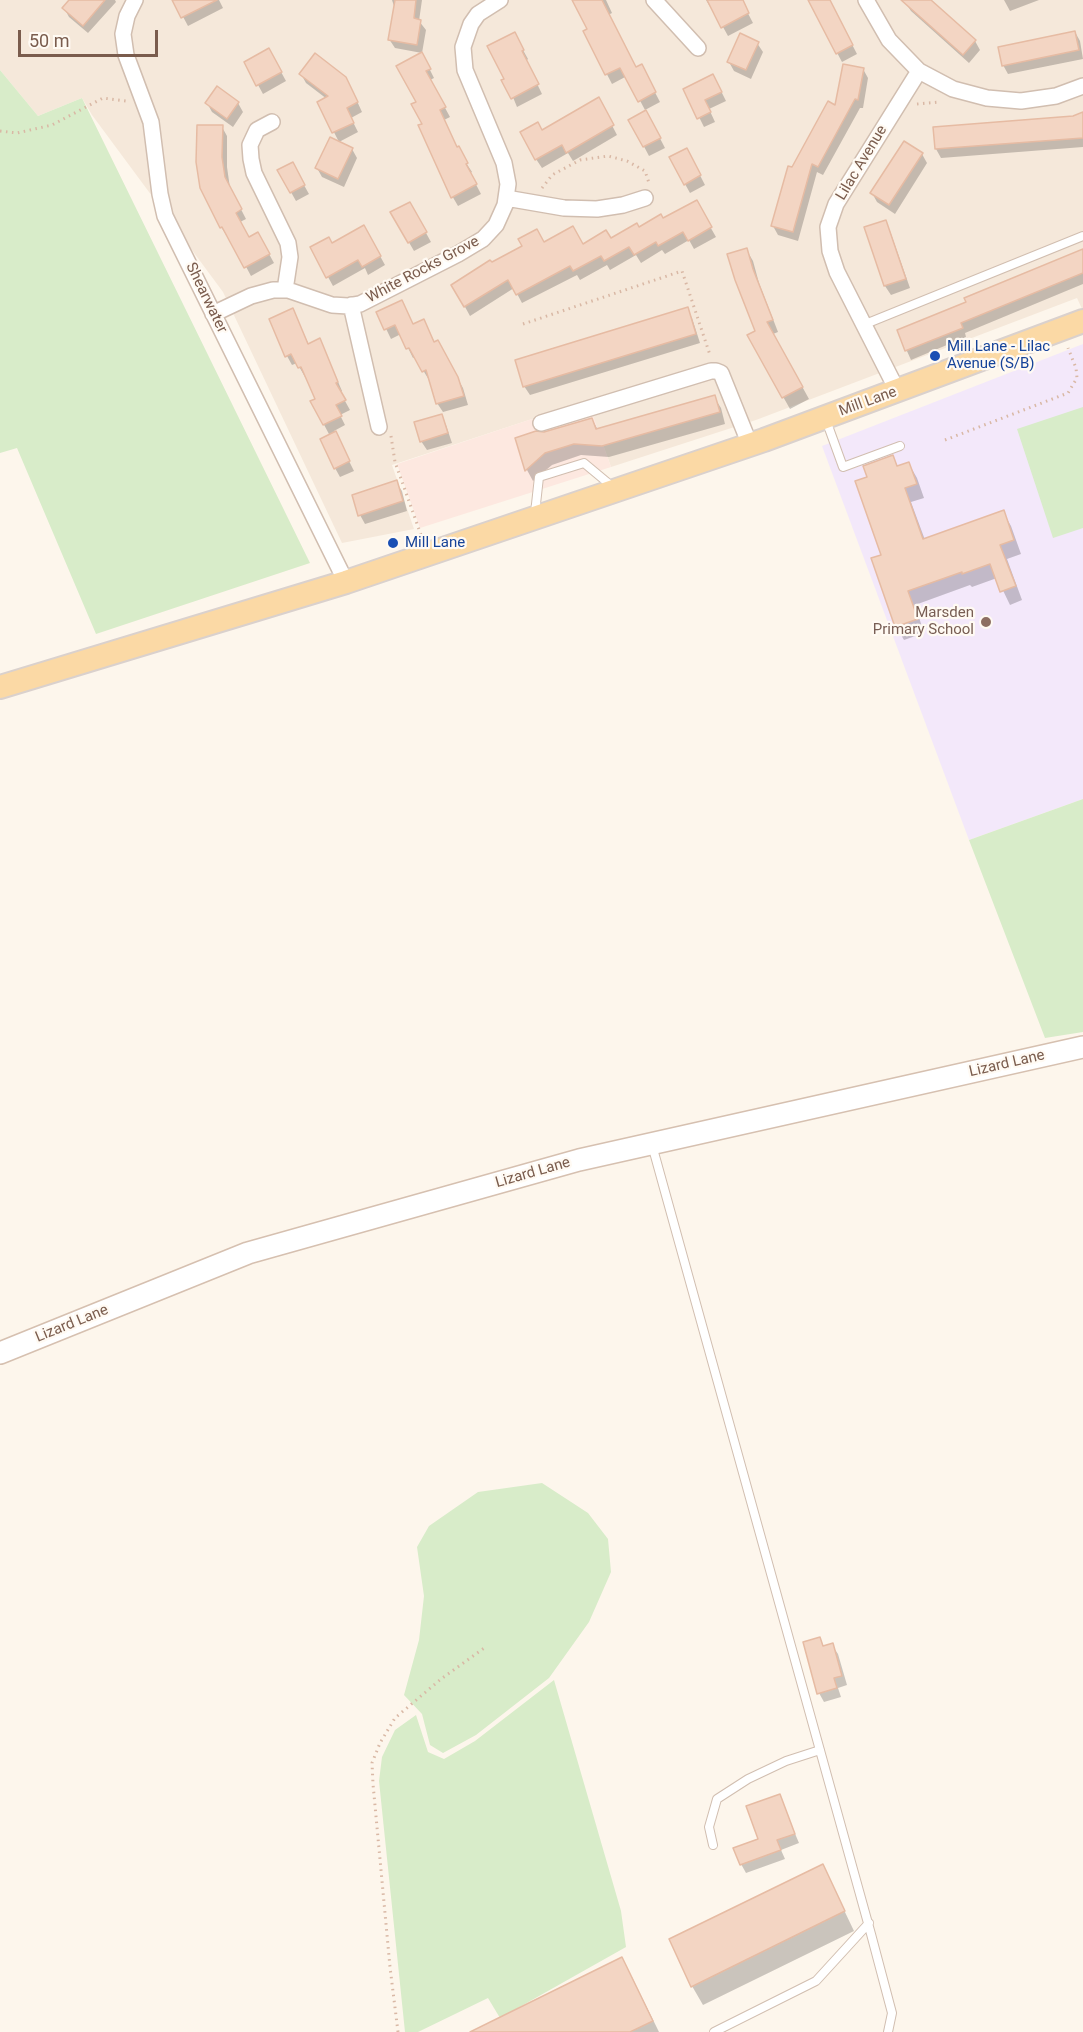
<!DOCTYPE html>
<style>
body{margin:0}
#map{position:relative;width:1083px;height:2032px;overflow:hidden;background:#fdf6ec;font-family:Roboto,sans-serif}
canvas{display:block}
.scale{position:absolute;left:18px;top:30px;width:140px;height:27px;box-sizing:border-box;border:3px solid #7a5c4d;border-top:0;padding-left:8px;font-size:18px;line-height:21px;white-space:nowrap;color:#7a5c4d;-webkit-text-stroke:4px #fffaf3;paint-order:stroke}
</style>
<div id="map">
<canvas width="1083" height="2032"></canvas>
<div class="scale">50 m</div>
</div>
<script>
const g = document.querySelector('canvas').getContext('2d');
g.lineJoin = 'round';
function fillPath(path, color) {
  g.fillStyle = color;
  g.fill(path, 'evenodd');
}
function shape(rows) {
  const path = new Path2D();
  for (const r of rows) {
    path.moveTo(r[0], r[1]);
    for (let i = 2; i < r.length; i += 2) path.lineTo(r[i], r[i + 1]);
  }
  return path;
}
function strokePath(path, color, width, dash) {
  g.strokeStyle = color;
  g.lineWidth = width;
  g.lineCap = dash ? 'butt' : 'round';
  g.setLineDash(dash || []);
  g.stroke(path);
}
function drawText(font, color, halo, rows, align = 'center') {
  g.font = font + ' Roboto,sans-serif';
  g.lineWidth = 4.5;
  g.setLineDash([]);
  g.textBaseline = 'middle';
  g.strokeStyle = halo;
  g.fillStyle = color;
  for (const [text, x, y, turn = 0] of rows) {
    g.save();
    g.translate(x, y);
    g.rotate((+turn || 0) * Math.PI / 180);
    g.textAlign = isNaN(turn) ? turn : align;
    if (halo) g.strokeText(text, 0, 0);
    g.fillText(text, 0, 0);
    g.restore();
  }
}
fillPath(shape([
 [0,0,1083,0,1083,311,1077,298,756,420,611,467,587,401,392,465,414,529,342,543,223,292,92,115,82,98,38,116,0,70]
]), '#f5e8da');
fillPath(shape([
 [593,415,611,467,420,528,397,464,532,419,536,431]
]), '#fde8e0');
fillPath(shape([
 [1083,344,1083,799,969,840,822,446]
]), '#f3e8fa');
fillPath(shape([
 [0,70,38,116,82,98,310,563,96,634,17,448,0,453],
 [1083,407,1083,528,1053,538,1017,429],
 [1083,799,1083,1032,1045,1038,969,840],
 [542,1483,588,1513,608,1539,611,1572,589,1622,549,1678,476,1735,443,1753,430,1745,422,1714,404,1695,419,1640,424,1596,417,1547,429,1526,478,1492],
 [554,1680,621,1911,626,1947,500,2018,488,1998,418,2032,405,2032,379,1781,382,1757,395,1730,416,1715,428,1752,444,1759,475,1741]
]), '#d8ecc9');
fillPath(shape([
 [71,0,115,0,116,2,88,33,69,17,64,8],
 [174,0,219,0,223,8,188,26],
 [392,0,422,0,419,21,426,30,422,53,395,48,389,39,395,9],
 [574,0,606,0,612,13,608,15,636,69,646,75,660,102,645,110,627,76,612,84,585,32,589,30],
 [706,0,741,0,753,23,728,36,713,9,712,10],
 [809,0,829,0,857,54,842,62],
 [907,0,929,0,975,41,980,50,969,63,911,11,905,2],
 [1004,0,1039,0,1010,11],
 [1075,32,1080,41,1083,59,1008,74,1003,65],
 [514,34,528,59,526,61,542,94,517,107,506,80],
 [757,43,763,52,751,79,734,71,729,62],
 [269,50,286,81,263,94,246,63],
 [422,54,434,78,430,80,450,117,444,120,457,149,472,172,470,173,481,194,458,206,444,182,418,102],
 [863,69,868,78,863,108,860,108,823,175,817,172,798,241,778,235,773,226,792,169],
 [301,74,351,88,362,112,351,118,358,132,339,142,319,103,327,99,306,83],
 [718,85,726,101,709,109,715,122,704,127,685,89],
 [207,103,238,103,243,112,233,127,212,112],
 [603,108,617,135,573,161,568,153,542,168,536,159,542,132],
 [1083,113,1083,147,941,158,936,149,1073,118],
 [630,120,651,121,665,148,649,156],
 [222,127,227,136,227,167,230,188,246,219,240,222,249,239,258,234,274,263,251,276,229,235,227,236,221,227],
 [352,149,357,158,344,187,322,177,317,168],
 [922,154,927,163,895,214,877,202,872,193],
 [690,156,705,185,690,193,685,184],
 [292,164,309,194,296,201,279,171],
 [696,202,716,237,694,249,689,240,665,254,662,250,641,263,636,255,610,270,607,265,580,280,577,275,522,303,514,288,470,316,453,285,491,264,544,244,582,245,610,240,662,220],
 [410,204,431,242,414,251,392,213],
 [885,222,890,231,910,288,891,295,885,286,866,228],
 [364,227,385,265,368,275,365,268,333,286,312,248,332,245],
 [746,249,753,261,759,283,778,332,773,334,809,399,790,409,749,336,757,332],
 [1083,250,1083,284,965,333,966,337,911,360,898,331,968,303],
 [687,309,692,318,700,343,530,395,524,386],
 [293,310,309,345,324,349,342,391,340,392,350,410,340,415,345,425,334,431,354,471,340,477,335,468,330,436,312,402,317,399,306,376,305,377,297,363,292,365,287,356],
 [378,312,413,326,424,321,435,343,437,342,463,388,468,405,443,412,437,403,430,379,429,380,415,357,413,358,401,334,391,339],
 [714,397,721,408,725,424,609,457,581,455,552,465,533,481,527,470,517,439,544,434,592,419,598,430],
 [441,415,446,425,452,443,427,450,421,441],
 [892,457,898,467,909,464,917,478,924,498,911,502,925,540,1003,512,1011,526,1021,554,1007,559,1022,600,1010,605,997,578,972,587,970,585,915,605,924,633,904,640,896,626,869,478],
 [396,482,402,491,407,511,365,524,360,515],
 [819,1639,824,1647,832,1645,838,1654,847,1685,838,1688,841,1697,824,1702,819,1693],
 [779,1796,799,1843,781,1850,785,1859,746,1873,741,1864,760,1840],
 [823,1866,854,1931,703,2005,692,1986],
 [632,1977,659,2032,491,2032]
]), '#0003');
const building = shape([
 [69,0,105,0,83,26,62,8,69,0],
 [172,0,217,0,181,18,172,0],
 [395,0,416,0,414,18,421,20,417,45,388,40,395,0],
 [572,0,602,0,636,67,642,64,656,92,638,102,620,68,605,75,583,31,587,29,572,0],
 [707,0,743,0,749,13,721,28,707,0],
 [808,0,830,0,853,45,836,54,808,0],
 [901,0,931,0,976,40,963,55,901,0],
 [1075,31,1079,50,1002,66,998,47,1075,31],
 [515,32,524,50,522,51,539,84,511,99,501,80,504,79,487,46,515,32],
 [740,33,759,42,746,70,727,62,740,33],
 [269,48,282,72,256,86,244,62,269,48],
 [422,52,431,69,426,71,446,107,440,110,457,147,459,146,468,163,466,164,477,184,451,198,418,125,422,124,411,104,416,102,396,66,422,52],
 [315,53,346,77,358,102,347,108,354,123,332,133,317,102,328,96,299,74,315,53],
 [843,64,864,68,858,100,855,99,818,167,812,164,793,232,771,226,788,166,792,167,828,101,835,105,843,64],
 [713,74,722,92,705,100,711,112,697,119,683,89,713,74],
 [217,86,239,102,227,119,205,103,217,86],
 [599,97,614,125,566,153,562,145,535,160,520,132,538,122,542,130,599,97],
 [646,110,661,138,643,147,628,120,646,110],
 [1083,112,1083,138,935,149,933,127,1073,116,1083,112],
 [197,125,223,125,222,157,225,177,242,209,236,213,249,237,258,232,270,254,244,268,222,227,220,228,200,188,196,162,197,125],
 [330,137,353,148,338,179,315,168,330,137],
 [904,141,923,153,889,205,870,193,904,141],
 [687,148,701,175,684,185,669,157,687,148],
 [293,162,305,185,290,193,277,170,293,162],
 [697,200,712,227,688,241,683,232,658,246,656,242,634,255,629,247,604,261,601,256,573,271,570,266,516,295,508,280,464,307,451,285,490,260,492,262,522,246,518,239,537,229,544,242,573,226,583,244,606,230,611,238,637,223,639,227,661,214,663,218,697,200],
 [410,202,427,232,408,243,390,212,410,202],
 [886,220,906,279,884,286,864,227,886,220],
 [364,225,381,256,362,267,358,260,326,278,310,247,329,237,332,243,364,225],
 [747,248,753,269,773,320,767,322,803,387,782,398,747,335,755,331,735,280,727,254,747,248],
 [1083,249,1083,273,961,323,963,328,905,351,897,330,966,302,964,298,1083,249],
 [402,300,413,324,424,319,434,342,438,340,458,377,464,396,436,404,426,370,422,372,409,348,406,349,395,325,384,330,376,312,402,300],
 [688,307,696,334,523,387,515,360,688,307],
 [293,308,308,344,320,338,338,382,336,383,346,400,336,405,342,416,323,425,310,401,315,399,301,367,298,368,291,354,285,357,269,319,293,308],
 [715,395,720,412,602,446,574,444,545,453,525,471,515,438,536,431,544,432,592,418,596,429,715,395],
 [442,414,448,433,420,442,414,422,442,414],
 [336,431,350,461,334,469,320,439,336,431],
 [893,455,897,466,909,462,917,484,905,488,923,539,1004,510,1014,540,1000,545,1016,586,1000,592,990,564,962,574,962,572,908,591,918,619,895,627,871,558,881,555,855,481,867,477,863,466,893,455],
 [397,480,403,501,358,516,352,495,397,480],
 [820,1637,823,1646,833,1643,842,1676,834,1678,837,1688,817,1694,803,1642,820,1637],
 [780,1794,795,1834,777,1840,781,1850,740,1865,733,1848,758,1839,746,1806,780,1794],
 [823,1864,845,1911,691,1987,669,1939,823,1864],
 [622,1957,653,2021,630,2032,470,2032,622,1957]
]);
fillPath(building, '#f3d5c3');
strokePath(building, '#e6bba3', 1.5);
const lane = shape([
 [863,325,1083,236],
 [826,420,843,467,900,446],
 [535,513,539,477,584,463,614,488],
 [652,1145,871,1934,892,2013,888,2032],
 [713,1845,709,1827,717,1799,748,1779,786,1761,820,1750],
 [714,2032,816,1981,869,1923]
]);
const street = shape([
 [135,0,127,16,123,34,126,55,151,122,160,194,165,216,346,582],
 [654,0,698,48],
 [866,0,889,40,919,71,953,89,987,98,1021,101,1056,96,1083,86],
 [272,122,257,130,250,145,251,159,254,173,288,243,290,257,285,290],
 [506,198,564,208,597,209,623,205,645,198],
 [351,305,379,427],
 [213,314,251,296,273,290,288,290,332,305,348,306,360,304,458,254,483,239,496,225,505,205,508,184,504,163,465,70,463,47,471,24,478,14,500,0],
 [898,392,837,272,830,251,828,227,836,204,919,71],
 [541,423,711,371,716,371,721,373,750,445]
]);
const secondary = shape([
 [0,1353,248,1253,579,1160,1083,1047]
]);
const primary = shape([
 [0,687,346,582,764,440,1083,321]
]);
strokePath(lane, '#d1beb0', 10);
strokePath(street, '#d1beb0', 18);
strokePath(secondary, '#d6c0b0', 24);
strokePath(primary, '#dad1cd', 26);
strokePath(shape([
 [917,104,940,102],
 [0,131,17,133,52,125,103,98,126,101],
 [542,188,552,175,580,160,608,156,627,161,645,171,649,183],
 [523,324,682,271,710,355],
 [391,436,395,462,421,535],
 [945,440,1068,393,1077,378,1076,368,1068,348],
 [398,2032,390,1967,373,1784,372,1763,380,1743,395,1718,441,1679,487,1646]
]), '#d9b8a5', 3, [1.5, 4.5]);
strokePath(lane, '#fff', 8);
strokePath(street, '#fff', 15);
strokePath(secondary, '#fff', 21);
strokePath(primary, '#fbd9a5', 22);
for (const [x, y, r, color] of [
 [935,356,6,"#1a4fb4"],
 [393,543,6,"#1a4fb4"],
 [986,622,6,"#8d6e63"]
]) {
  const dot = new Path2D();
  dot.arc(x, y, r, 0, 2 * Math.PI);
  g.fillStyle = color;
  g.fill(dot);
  strokePath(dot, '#fffaf3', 2);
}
drawText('15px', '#7a5c4d', '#fffaf3', [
 ["Lilac Avenue",862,163,-59],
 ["White Rocks Grove",423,270,-28],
 ["Shearwater",206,298,64],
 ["Mill Lane",868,402,-20],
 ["Lizard Lane",1007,1064,-13],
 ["Lizard Lane",533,1173,-16],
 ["Lizard Lane",72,1324,-22]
]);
drawText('15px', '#164399', '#fffaf3', [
 ["Mill Lane - Lilac",947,347],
 ["Avenue (S/B)",947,364],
 ["Mill Lane",405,543]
], 'left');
drawText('15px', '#785e54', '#fffaf3', [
 ["Marsden",974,613],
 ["Primary School",974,630]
], 'right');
</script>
